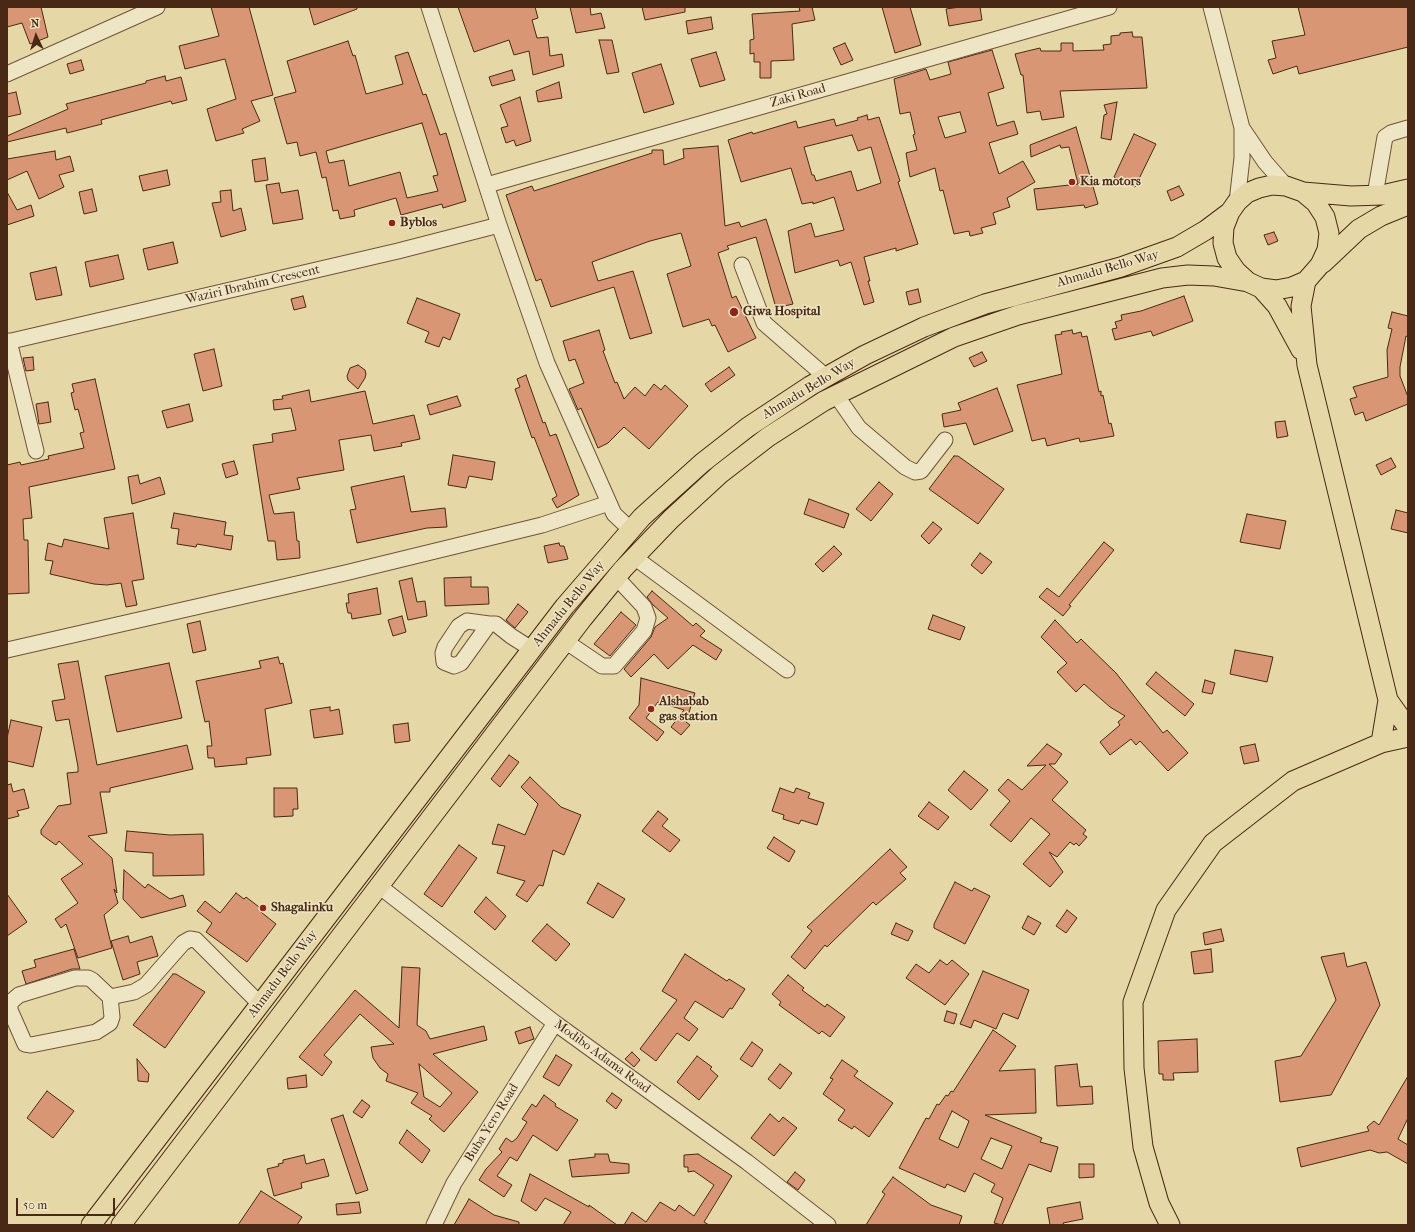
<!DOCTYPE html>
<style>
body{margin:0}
#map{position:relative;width:1415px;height:1232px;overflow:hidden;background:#e5d7a6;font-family:"IM FELL French Canon",serif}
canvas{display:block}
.frame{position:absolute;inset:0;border:8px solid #492915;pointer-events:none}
.north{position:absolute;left:16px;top:16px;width:40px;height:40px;-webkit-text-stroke:3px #eee5c5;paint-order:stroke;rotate:356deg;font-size:11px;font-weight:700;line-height:16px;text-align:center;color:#492915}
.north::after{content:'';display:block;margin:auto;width:14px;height:18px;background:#492915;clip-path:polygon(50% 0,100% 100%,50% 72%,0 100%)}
.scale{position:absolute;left:16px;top:1198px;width:99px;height:18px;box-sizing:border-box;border:2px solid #492915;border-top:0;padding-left:5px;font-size:12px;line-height:14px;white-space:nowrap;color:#492915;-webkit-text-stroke:3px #eee5c5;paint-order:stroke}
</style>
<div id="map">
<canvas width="1415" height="1232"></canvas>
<div class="frame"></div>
<div class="north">N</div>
<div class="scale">50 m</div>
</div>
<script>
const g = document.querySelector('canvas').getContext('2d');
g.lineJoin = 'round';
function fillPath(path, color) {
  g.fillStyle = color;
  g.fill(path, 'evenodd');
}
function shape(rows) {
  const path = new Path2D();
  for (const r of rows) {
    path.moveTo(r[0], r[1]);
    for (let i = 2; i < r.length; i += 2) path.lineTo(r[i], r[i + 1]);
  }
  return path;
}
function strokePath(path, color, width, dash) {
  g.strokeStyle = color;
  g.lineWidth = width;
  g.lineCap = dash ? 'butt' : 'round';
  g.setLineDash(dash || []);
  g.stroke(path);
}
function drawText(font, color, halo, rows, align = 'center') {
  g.font = font + ' "IM FELL French Canon",serif';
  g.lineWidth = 3;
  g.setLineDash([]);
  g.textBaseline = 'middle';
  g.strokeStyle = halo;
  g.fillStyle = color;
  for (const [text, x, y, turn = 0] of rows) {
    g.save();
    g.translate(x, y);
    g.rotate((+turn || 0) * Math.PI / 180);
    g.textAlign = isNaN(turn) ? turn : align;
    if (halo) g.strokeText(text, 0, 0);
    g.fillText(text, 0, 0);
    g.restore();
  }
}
const building = shape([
 [7,7,41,7,48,37,30,44,22,23,7,27,7,7],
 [211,7,249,7,273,95,251,101,260,121,242,129,244,133,216,141,207,109,236,99,225,59,185,69,179,46,219,36,211,7],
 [309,7,357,7,357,9,314,25,309,7],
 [458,7,535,7,538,18,532,20,537,38,548,37,550,56,562,54,564,66,533,75,529,51,514,55,509,40,474,52,458,7],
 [570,7,590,7,591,15,601,13,605,28,576,33,570,7],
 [642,7,685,7,685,12,645,20,642,7],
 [799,7,812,7,815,20,792,24,794,60,771,61,771,78,760,78,760,62,754,62,754,53,750,54,750,40,754,39,752,14,800,11,799,7],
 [882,7,910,7,921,45,895,53,882,7],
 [960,7,980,7,982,20,949,26,946,9,960,7],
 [1298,7,1408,7,1408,47,1299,74,1297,66,1273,74,1268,60,1276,58,1272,41,1305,35,1298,7],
 [711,17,713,29,688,34,686,21,711,17],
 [1132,32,1133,37,1142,37,1147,88,1060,91,1064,117,1042,120,1040,111,1027,113,1023,75,1021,75,1015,54,1040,48,1041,51,1061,51,1061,43,1073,43,1073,51,1104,50,1103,45,1111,44,1111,36,1120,35,1120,33,1132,32],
 [599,40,612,40,619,72,607,74,599,40],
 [348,41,353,56,355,55,366,94,403,84,395,56,408,52,423,95,426,94,440,135,446,133,466,201,443,208,442,204,401,215,396,198,354,210,355,216,340,219,338,210,333,211,326,177,322,178,316,152,300,156,297,142,287,144,274,98,296,92,287,61,348,41],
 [422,123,438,175,433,176,438,191,407,198,400,172,349,186,344,160,329,163,326,151,422,123],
 [845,43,853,60,841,65,833,48,845,43],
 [992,50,1004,88,988,93,997,126,1014,121,1018,134,989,143,999,174,1023,161,1035,182,1007,198,1010,207,993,213,996,224,981,228,983,233,970,236,969,231,954,234,943,190,940,191,935,168,910,177,906,153,917,150,913,135,915,134,910,112,900,114,894,79,926,69,930,80,951,74,948,62,992,50],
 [960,112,966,132,945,138,938,117,960,112],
 [716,52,725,80,700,87,691,59,716,52],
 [81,60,84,70,70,74,67,64,81,60],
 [661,64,674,104,644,113,632,73,661,64],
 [512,70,515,80,492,86,489,77,512,70],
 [165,76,166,81,181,77,187,100,172,104,171,101,101,120,102,124,67,133,66,128,7,142,7,136,68,109,66,104,146,83,146,81,165,76],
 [559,82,562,98,538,102,536,91,559,82],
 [16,92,21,114,7,117,7,94,16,92],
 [520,97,531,141,516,146,514,140,506,143,501,128,508,126,500,105,520,97],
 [1117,102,1111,140,1101,138,1104,115,1107,114,1104,105,1117,102],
 [867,115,868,120,879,117,900,181,898,182,918,244,896,251,896,248,864,257,870,281,868,281,874,302,864,305,851,262,840,266,838,260,795,273,788,231,811,223,815,237,844,230,834,197,813,204,813,202,802,204,791,168,741,182,728,140,752,132,753,134,796,121,798,128,834,119,836,126,858,120,857,118,867,115],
 [852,135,858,151,871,147,881,183,857,191,851,171,816,181,814,175,812,175,804,147,852,135],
 [1076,127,1098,204,1085,208,1084,205,1037,210,1034,189,1078,184,1069,147,1061,148,1060,145,1031,157,1030,145,1076,127],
 [1134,134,1156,144,1135,187,1114,177,1134,134],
 [718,146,725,226,739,222,741,227,766,219,793,304,776,308,756,237,727,246,729,249,718,253,732,298,736,296,756,338,728,352,715,325,712,326,709,319,683,327,667,274,691,266,681,233,650,241,592,262,598,281,633,271,652,333,630,339,614,287,551,307,541,279,536,281,506,195,532,186,534,191,556,184,652,153,652,150,663,150,664,165,684,158,683,149,718,146],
 [55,151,56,160,70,156,74,171,59,175,64,187,39,199,27,171,7,180,7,159,55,151],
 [265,158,268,180,255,182,252,160,265,158],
 [167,170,170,185,143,191,139,176,167,170],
 [279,183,281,193,298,190,303,219,273,224,266,185,279,183],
 [1179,186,1184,195,1171,201,1167,191,1179,186],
 [92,189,97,211,84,214,79,192,92,189],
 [231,190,233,211,241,208,246,230,221,237,212,203,221,202,220,191,231,190],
 [7,192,17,210,31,205,34,216,7,225,7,192],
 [1274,232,1278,241,1268,245,1264,235,1274,232],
 [173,242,178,263,148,270,143,249,173,242],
 [118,255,124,279,90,287,85,262,118,255],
 [56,267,62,295,36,300,30,273,56,267],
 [918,289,921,302,909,305,906,292,918,289],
 [303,296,306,307,294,310,291,299,303,296],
 [1184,296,1193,321,1153,336,1151,331,1115,340,1112,329,1117,328,1115,322,1122,320,1121,315,1141,311,1184,296],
 [417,298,460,314,450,340,443,337,439,347,425,342,429,332,407,323,417,298],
 [1392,312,1408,316,1408,337,1406,336,1400,367,1400,376,1408,397,1408,404,1366,421,1363,412,1355,415,1350,399,1357,397,1353,387,1388,377,1387,350,1392,329,1388,328,1392,312],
 [599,330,605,350,603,351,615,383,617,382,624,399,635,387,645,396,654,384,661,390,665,385,688,406,649,449,624,427,608,443,598,448,581,408,578,410,569,389,584,383,575,359,569,361,563,341,599,330],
 [1072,330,1073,334,1081,332,1082,337,1087,336,1099,392,1101,391,1101,396,1103,395,1109,424,1111,423,1114,436,1080,442,1079,438,1047,446,1045,438,1032,441,1017,385,1062,374,1055,335,1062,334,1061,332,1072,330],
 [214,349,222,386,203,391,194,354,214,349],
 [982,352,987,361,974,367,969,358,982,352],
 [33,357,34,370,26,371,23,358,33,357],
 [358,365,365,370,366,374,365,378,358,389,348,380,347,376,350,368,358,365],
 [729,367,735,375,711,392,705,384,729,367],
 [526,375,543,423,545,422,550,436,556,434,579,495,557,508,552,499,557,496,534,437,532,438,515,389,520,387,517,379,526,375],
 [95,379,115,469,29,487,32,518,23,519,24,540,28,540,29,593,7,594,7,465,20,462,21,465,49,459,48,456,84,448,80,433,84,432,78,409,75,410,71,393,74,392,72,384,95,379],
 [997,388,1013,431,974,445,966,423,944,427,942,414,961,410,958,403,997,388],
 [309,390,311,402,365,391,373,424,414,415,420,439,401,443,402,446,374,451,371,435,339,440,344,470,297,478,300,489,269,495,274,514,294,512,297,541,299,541,300,558,277,560,275,541,268,541,253,445,273,442,272,434,296,430,291,408,274,410,273,400,283,399,282,396,309,390],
 [457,396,461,406,430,415,427,405,457,396],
 [48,402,51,422,39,424,36,404,48,402],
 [189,404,193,421,167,428,162,411,189,404],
 [1285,421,1288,436,1277,438,1275,422,1285,421],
 [453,455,495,462,492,480,469,476,466,488,448,485,453,455],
 [954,456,958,456,1004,489,978,524,929,489,954,456],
 [1391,458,1396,467,1381,475,1376,465,1391,458],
 [234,461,238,474,226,478,222,464,234,461],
 [138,475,140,484,160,477,165,494,132,504,128,477,138,475],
 [404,476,411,512,445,508,447,527,427,528,357,543,350,510,356,509,351,487,404,476],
 [879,482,893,494,871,521,856,509,879,482],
 [809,499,849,514,844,528,804,514,809,499],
 [1396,510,1408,513,1408,533,1391,529,1396,510],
 [133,513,144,579,132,581,137,605,126,607,121,583,107,585,94,584,50,574,53,561,45,560,48,543,62,547,64,539,109,549,104,518,133,513],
 [174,513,226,522,224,535,233,536,231,550,197,544,196,547,177,544,179,529,171,528,174,513],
 [1247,514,1286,521,1280,549,1240,542,1247,514],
 [933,522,942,529,929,544,921,536,933,522],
 [1104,542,1114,550,1069,605,1071,606,1063,616,1039,597,1047,588,1059,597,1104,542],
 [559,543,560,546,564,546,568,559,548,563,544,546,559,543],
 [834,546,842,554,823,572,815,564,834,546],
 [980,553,992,562,982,574,971,565,980,553],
 [471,577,471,587,488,587,489,604,445,606,444,578,471,577],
 [412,578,417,602,425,601,427,616,408,620,399,581,412,578],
 [377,588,381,614,352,619,351,613,348,613,346,603,349,603,348,594,377,588],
 [652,591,693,626,696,623,705,631,700,636,722,650,716,660,693,645,668,669,654,654,631,677,624,669,651,637,655,627,668,618,653,605,647,597,652,591],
 [518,604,528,612,515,628,506,620,518,604],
 [621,612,636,625,610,656,594,644,621,612],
 [933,615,965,627,960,640,928,629,933,615],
 [402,616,406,632,393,636,388,620,402,616],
 [1055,620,1077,643,1081,639,1116,673,1163,733,1167,730,1188,753,1168,771,1140,741,1136,745,1131,739,1110,755,1100,742,1120,725,1118,722,1125,716,1110,707,1084,684,1076,692,1057,672,1067,663,1041,637,1055,620],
 [200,621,206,650,193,653,187,624,200,621],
 [1235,650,1273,657,1267,682,1230,674,1235,650],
 [278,657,280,664,283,663,292,703,265,709,271,755,246,758,247,764,215,767,214,758,208,758,207,746,212,746,209,721,205,722,196,681,261,668,259,661,278,657],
 [78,661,97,765,187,745,193,769,110,788,110,792,100,792,107,833,88,836,112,858,117,893,114,889,118,903,104,915,112,948,78,958,66,924,61,928,55,919,78,903,61,879,83,864,59,841,56,845,46,838,41,834,41,830,58,806,71,804,67,773,78,772,78,767,69,719,56,721,52,701,65,699,58,664,78,661],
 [169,663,182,718,117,732,105,676,169,663],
 [1156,672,1194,704,1185,716,1146,684,1156,672],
 [641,678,695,693,686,722,690,725,681,735,671,727,684,710,658,702,646,718,664,732,657,741,629,718,639,705,641,678],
 [1205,680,1215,683,1212,694,1202,692,1205,680],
 [330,707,330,711,339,709,343,734,314,738,310,710,330,707],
 [11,720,42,727,33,767,7,761,7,738,11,720],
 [408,723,410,741,395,743,393,725,408,723],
 [1047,744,1062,754,1055,764,1049,764,1068,782,1052,800,1086,830,1083,834,1087,837,1079,846,1076,843,1074,845,1070,842,1057,857,1049,852,1063,872,1050,887,1023,864,1050,834,1031,818,1011,842,990,825,1010,801,998,790,1008,779,1022,790,1046,765,1027,766,1047,744],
 [1255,744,1259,761,1244,764,1240,747,1255,744],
 [509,755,519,762,500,787,491,779,509,755],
 [964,771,988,790,971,810,948,790,964,771],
 [530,777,561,807,581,815,564,855,553,850,543,886,539,885,527,902,516,895,525,881,497,873,505,846,492,844,498,824,525,835,538,804,521,787,530,777],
 [11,784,13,792,24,789,29,808,17,811,19,816,7,819,7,785,11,784],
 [274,788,297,788,298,809,293,809,293,816,274,817,274,788],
 [780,788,794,793,796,788,810,793,808,798,824,803,817,825,801,820,799,824,783,819,784,815,772,811,780,788],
 [929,802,949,817,938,830,918,816,929,802],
 [658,811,668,819,662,826,680,840,670,852,642,831,658,811],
 [127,831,170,835,203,834,204,875,153,876,153,853,125,851,127,831],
 [774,837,795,851,789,862,767,848,774,837],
 [459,845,477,858,442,907,424,894,459,845],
 [890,849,907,867,900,873,906,879,876,905,873,902,827,947,825,945,805,969,791,957,812,931,807,927,890,849],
 [124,870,145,888,148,884,170,899,183,895,186,906,141,918,123,899,124,870],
 [955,882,972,891,974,888,990,896,965,944,934,928,934,924,955,882],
 [598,883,625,899,613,918,587,903,598,883],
 [236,893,244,899,246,897,263,910,261,912,276,924,247,962,206,932,212,923,197,911,205,901,220,913,236,893],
 [7,894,27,922,7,936,7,894],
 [486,897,506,916,495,930,474,912,486,897],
 [1067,910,1077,918,1066,933,1056,926,1067,910],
 [1028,916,1041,923,1034,935,1022,928,1028,916],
 [896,923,913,931,908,941,891,934,896,923],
 [547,924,570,944,556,961,532,941,547,924],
 [1221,929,1224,941,1205,945,1203,933,1221,929],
 [128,936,130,943,152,936,158,956,137,962,140,974,123,980,111,941,128,936],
 [74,949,80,969,72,969,26,984,22,971,36,967,34,960,74,949],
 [1211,949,1213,972,1194,974,1191,952,1211,949],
 [1344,953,1347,967,1366,962,1380,1005,1331,1095,1280,1102,1275,1061,1301,1056,1336,1000,1321,957,1344,953],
 [685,954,727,981,729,979,745,989,732,1009,730,1008,723,1018,695,1001,684,1018,698,1029,689,1041,677,1033,656,1061,640,1049,677,1000,662,991,685,954],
 [940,960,947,965,952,960,969,974,945,1005,906,978,916,964,929,973,940,960],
 [402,967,420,968,417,1025,426,1031,430,1039,484,1026,487,1040,433,1054,478,1092,444,1132,429,1119,432,1116,411,1103,418,1093,386,1081,388,1074,380,1068,373,1058,371,1047,394,1044,360,1014,324,1055,332,1062,322,1076,299,1057,355,990,399,1028,402,967],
 [419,1064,452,1093,440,1107,424,1097,419,1064],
 [983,971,1029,990,1018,1019,1003,1013,996,1029,974,1020,971,1028,960,1024,983,971],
 [173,974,176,974,205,992,165,1048,133,1025,173,974],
 [788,975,804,988,802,990,825,1007,827,1004,845,1017,830,1037,822,1031,819,1034,779,1005,781,1002,772,994,788,975],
 [947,1011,957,1014,954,1024,944,1021,947,1011],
 [530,1027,534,1039,519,1044,515,1032,530,1027],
 [993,1030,1016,1046,999,1071,1035,1069,1036,1113,985,1115,1042,1138,1040,1142,1058,1147,1051,1172,1029,1164,1002,1225,994,1223,1003,1198,991,1192,995,1184,974,1173,965,1192,947,1184,945,1188,899,1168,926,1118,929,1119,937,1104,939,1105,946,1095,948,1096,951,1091,953,1092,993,1030],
 [952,1111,969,1121,958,1148,939,1139,952,1111],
 [991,1138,1012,1146,1002,1169,981,1159,991,1138],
 [1197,1039,1198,1072,1173,1073,1174,1080,1163,1080,1163,1074,1159,1074,1158,1041,1197,1039],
 [752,1042,763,1050,752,1067,740,1059,752,1042],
 [632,1052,640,1060,634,1067,625,1059,632,1052],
 [556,1055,572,1065,559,1086,543,1077,556,1055],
 [697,1056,712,1067,710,1069,718,1076,699,1100,677,1082,697,1056],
 [137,1059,149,1074,148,1082,138,1081,137,1059],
 [842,1060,858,1071,854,1076,893,1103,869,1137,854,1126,852,1129,838,1120,845,1110,823,1094,833,1079,830,1078,842,1060],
 [780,1064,792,1073,780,1089,768,1079,780,1064],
 [1077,1064,1080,1087,1092,1086,1093,1104,1057,1106,1055,1066,1077,1064],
 [306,1075,307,1087,288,1089,287,1078,306,1075],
 [1408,1076,1408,1118,1398,1139,1408,1145,1408,1164,1387,1152,1379,1153,1370,1150,1301,1167,1297,1148,1369,1131,1367,1127,1374,1121,1379,1125,1408,1076],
 [47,1091,74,1111,53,1138,27,1118,47,1091],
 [612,1093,622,1100,616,1109,606,1101,612,1093],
 [544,1095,556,1104,555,1106,578,1120,557,1151,533,1135,517,1161,510,1157,497,1176,512,1185,504,1197,479,1180,486,1169,502,1152,499,1149,506,1138,512,1142,517,1138,527,1122,522,1119,532,1104,536,1107,544,1095],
 [362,1100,370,1106,362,1118,353,1112,362,1100],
 [770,1114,779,1122,783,1117,797,1128,774,1156,751,1138,770,1114],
 [343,1115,368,1190,356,1194,331,1119,343,1115],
 [407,1130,430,1150,422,1163,399,1143,407,1130],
 [595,1154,608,1154,610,1162,629,1164,629,1173,572,1177,569,1160,595,1157,595,1154],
 [698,1154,732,1176,704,1222,709,1225,624,1225,632,1212,646,1222,660,1202,675,1211,679,1205,694,1216,714,1185,694,1171,688,1172,688,1167,684,1167,684,1155,698,1154],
 [304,1155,306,1164,324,1159,329,1176,301,1183,302,1188,274,1196,267,1169,279,1166,278,1164,283,1163,283,1160,304,1155],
 [1079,1164,1094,1164,1094,1177,1079,1178,1079,1164],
 [795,1172,805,1180,798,1190,787,1182,795,1172],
 [530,1174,589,1207,589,1205,617,1225,563,1225,571,1212,545,1198,536,1211,521,1201,530,1174],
 [893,1177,931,1205,962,1216,959,1225,866,1225,885,1194,882,1192,893,1177],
 [261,1191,302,1217,297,1225,238,1225,261,1191],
 [469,1199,494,1215,519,1222,519,1225,454,1225,469,1199],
 [359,1202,361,1213,337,1215,336,1204,359,1202],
 [1080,1202,1083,1219,1063,1223,1064,1225,1050,1225,1047,1208,1080,1202]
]);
fillPath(building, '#d89675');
strokePath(building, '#492915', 1);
const minor = shape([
 [429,7,499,225,547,363,614,514,631,530],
 [1211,7,1242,128,1242,158,1237,202],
 [7,74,157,7],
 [1242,128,1265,162,1286,186],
 [487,185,1109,7],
 [1375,195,1385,137,1391,133,1408,128],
 [742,265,764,323,826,377],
 [9,341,36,451],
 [7,342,398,251,499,225],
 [836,395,859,428,905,467,915,472,921,471,945,440],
 [634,557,787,670],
 [489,624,467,621,459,626,445,647,443,653,444,662,454,666,461,663,489,624,496,624,511,636,533,650],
 [565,641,602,666,614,666,644,631,648,618,644,607,616,577],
 [7,650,345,573,542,525,609,503],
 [379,886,555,1023,747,1162,828,1225],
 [75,978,88,978,92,980,110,997,112,1017,110,1023,96,1032,31,1045,25,1044,10,1010,10,1004,12,1001,19,995,75,978],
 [110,997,134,992,146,985,183,943,190,939,196,940,260,1004],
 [434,1225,454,1183,555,1023]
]);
const major = shape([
 [1303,192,1316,203,1325,217,1329,233,1327,250,1320,265,1306,281,1292,287,1276,290,1261,288,1248,282,1236,271,1227,258,1223,243,1224,227,1230,212,1237,202,1247,193,1259,188,1272,185,1286,186,1303,192,1351,196,1382,195,1408,189],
 [1323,263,1359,229,1381,216,1408,205],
 [1306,281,1301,306,1307,365,1388,700,1408,728],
 [1261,288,1277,306,1301,350],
 [1381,743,1388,700],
 [91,1225,565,606,642,517,702,463,748,427,810,386,865,355,924,327,985,304,1121,267,1177,247,1206,230,1230,212],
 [121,1225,583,618,623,569,671,519,720,474,768,437,824,401,954,337,1018,315,1162,278,1188,275,1214,276,1248,282],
 [1170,1225,1159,1203,1143,1147,1134,1068,1133,1002,1166,910,1213,843,1293,781,1381,743,1408,737]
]);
strokePath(minor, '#705439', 17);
strokePath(major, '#492915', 21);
strokePath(minor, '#eee5c5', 15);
strokePath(major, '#e5d7a6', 19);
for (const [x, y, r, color] of [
 [1072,182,4,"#8f2418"],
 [392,223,4,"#8f2418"],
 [734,312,5,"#8f2418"],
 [651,709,4,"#8f2418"],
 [263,908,4,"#8f2418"]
]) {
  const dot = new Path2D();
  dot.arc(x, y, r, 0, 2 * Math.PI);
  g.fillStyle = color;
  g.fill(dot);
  strokePath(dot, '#eee5c5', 1.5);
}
drawText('13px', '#492915', '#eee5c5', [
 ["Zaki Road",798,96,-16],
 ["Ahmadu Bello Way",1108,269,-16],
 ["Waziri Ibrahim Crescent",253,285,-13],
 ["Ahmadu Bello Way",809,389,-31],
 ["Ahmadu Bello Way",569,604,-51],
 ["Ahmadu Bello Way",283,974,-53],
 ["Modibo Adama Road",602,1057,36],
 ["Buba Yero Road",492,1123,-58]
]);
drawText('bold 13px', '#492915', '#eee5c5', [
 ["Kia motors",1080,182],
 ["Byblos",400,223],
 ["Giwa Hospital",743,312],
 ["Alshabab",659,702],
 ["gas station",659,717],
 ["Shagalinku",271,908]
], 'left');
</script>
